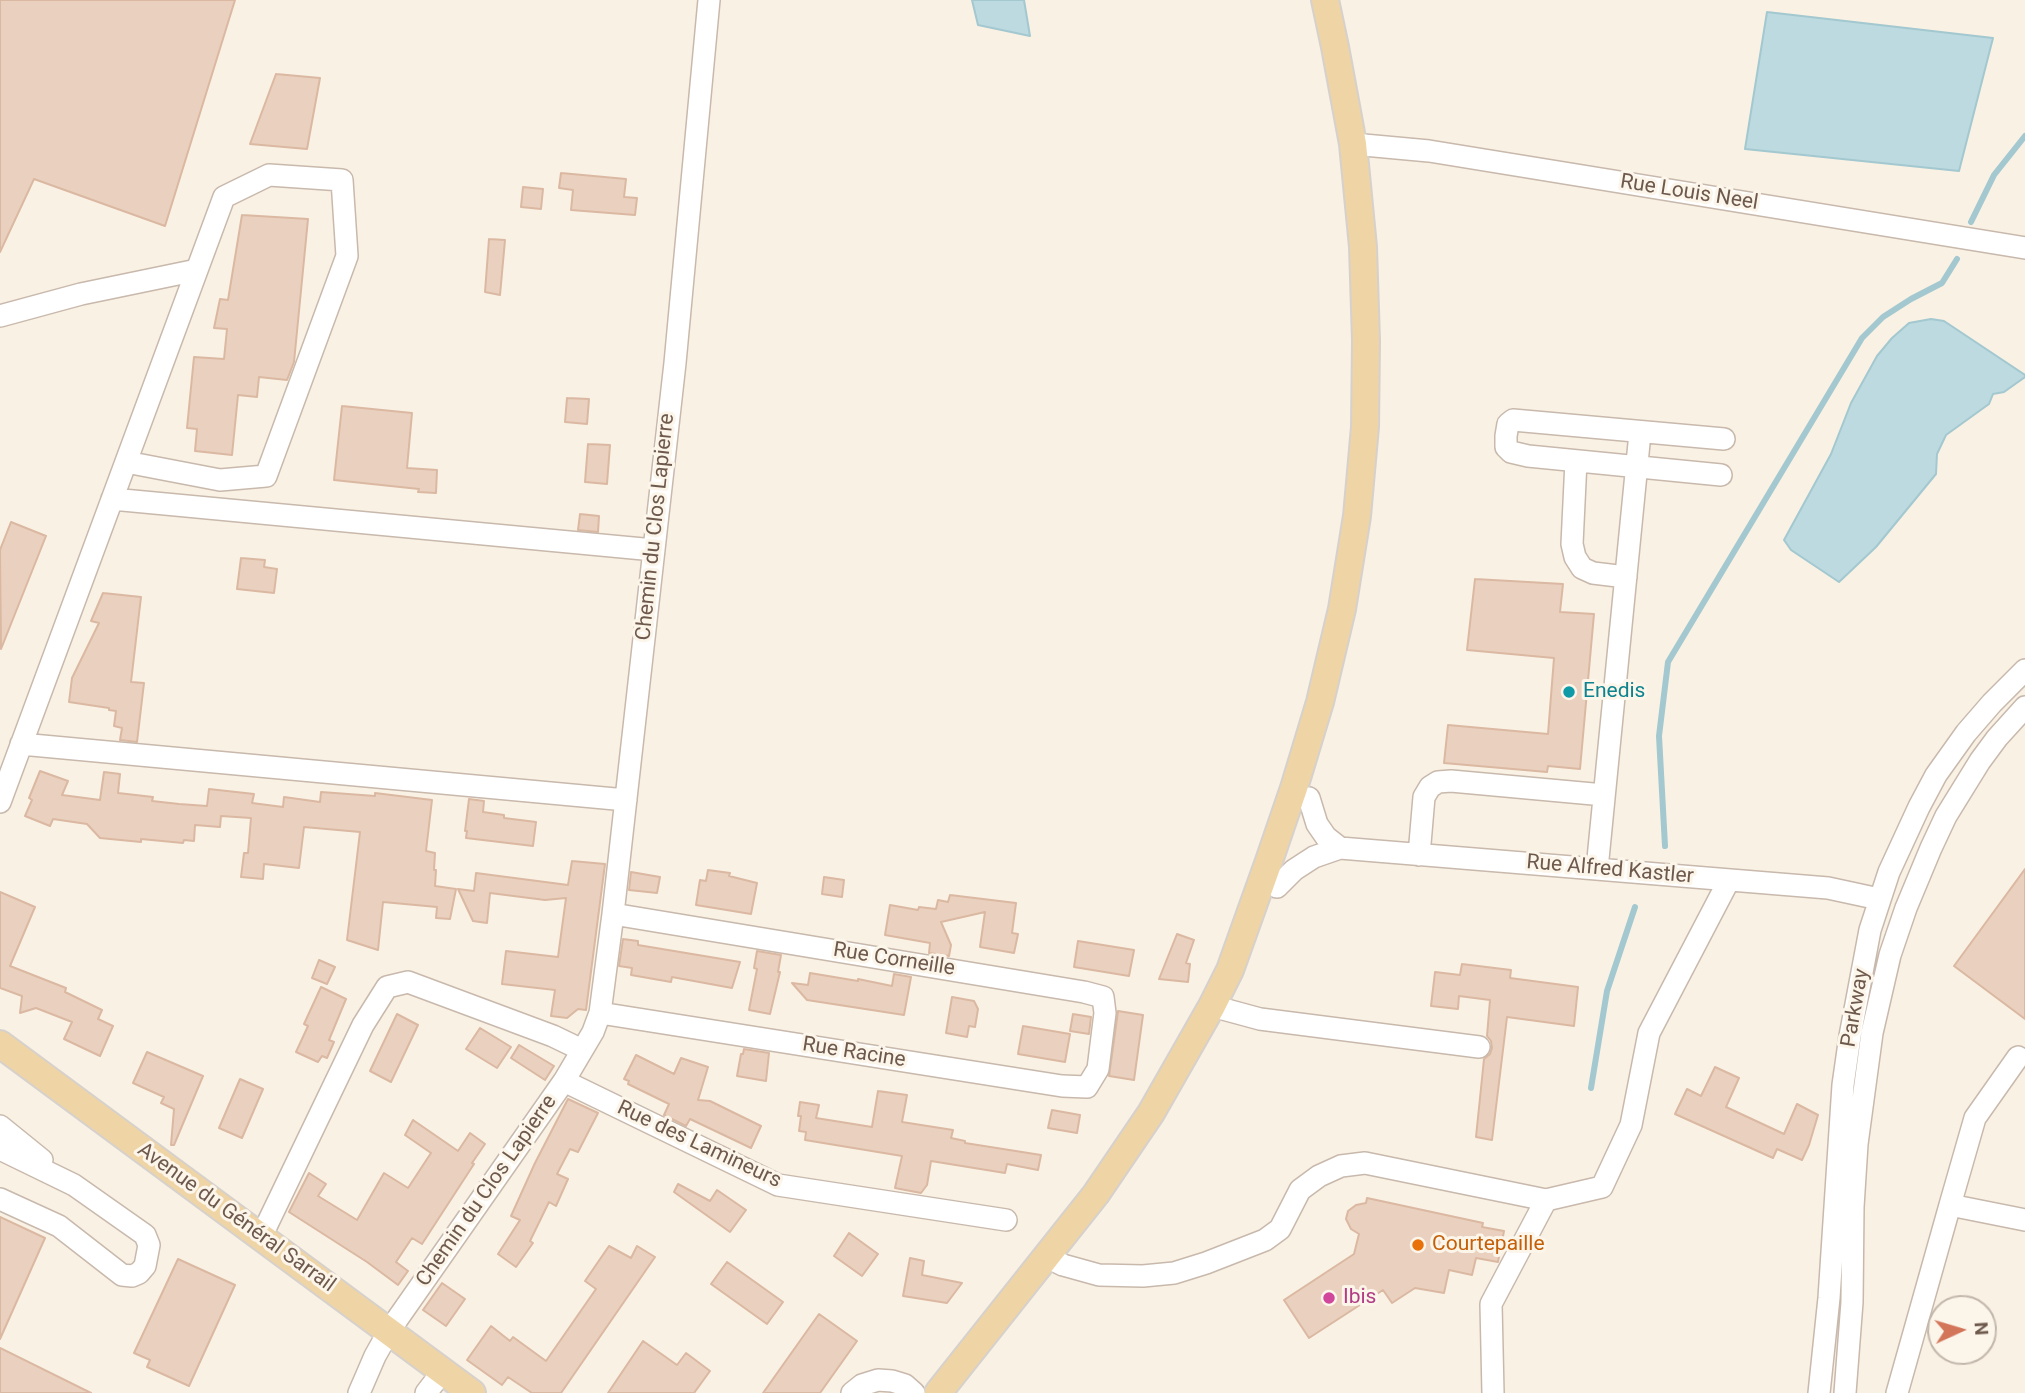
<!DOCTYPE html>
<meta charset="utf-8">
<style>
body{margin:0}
#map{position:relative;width:2025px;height:1393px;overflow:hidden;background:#f9f1e4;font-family:Roboto,sans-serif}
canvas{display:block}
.north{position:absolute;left:1927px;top:1295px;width:70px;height:70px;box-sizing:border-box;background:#fcf5ea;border:2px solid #c3b7ab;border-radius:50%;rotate:86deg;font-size:19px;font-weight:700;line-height:28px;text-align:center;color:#6e594d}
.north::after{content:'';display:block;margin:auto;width:24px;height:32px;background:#d37559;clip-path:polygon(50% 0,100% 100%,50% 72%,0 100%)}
</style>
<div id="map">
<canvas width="2025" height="1393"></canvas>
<div class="north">N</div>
</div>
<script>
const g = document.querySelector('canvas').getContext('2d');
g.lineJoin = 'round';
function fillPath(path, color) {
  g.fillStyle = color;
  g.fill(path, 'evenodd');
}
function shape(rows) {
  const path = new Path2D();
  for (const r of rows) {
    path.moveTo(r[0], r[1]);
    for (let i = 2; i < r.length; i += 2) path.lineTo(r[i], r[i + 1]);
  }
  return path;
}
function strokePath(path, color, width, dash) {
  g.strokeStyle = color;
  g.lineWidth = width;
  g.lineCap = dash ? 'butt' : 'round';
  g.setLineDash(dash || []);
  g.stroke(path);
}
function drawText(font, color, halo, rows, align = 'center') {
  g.font = font + ' Roboto,sans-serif';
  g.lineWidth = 6;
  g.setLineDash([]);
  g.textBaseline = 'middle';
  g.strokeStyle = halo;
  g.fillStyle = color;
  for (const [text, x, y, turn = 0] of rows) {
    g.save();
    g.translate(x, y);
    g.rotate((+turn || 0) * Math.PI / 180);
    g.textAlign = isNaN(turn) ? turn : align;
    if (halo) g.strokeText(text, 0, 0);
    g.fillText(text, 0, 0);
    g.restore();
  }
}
const water = shape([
 [972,0,1024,0,1030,36,978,25,972,0],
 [1767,12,1993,38,1959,171,1745,149,1767,12],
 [1931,319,1944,321,2025,375,2025,377,2004,392,1993,394,1989,404,1946,435,1937,454,1936,474,1876,547,1839,582,1791,550,1784,540,1831,454,1851,403,1877,356,1892,338,1909,323,1931,319]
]);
fillPath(water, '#bcdadf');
strokePath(water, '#a3c8d0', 2);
strokePath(shape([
 [1971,222,1994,175,2025,136],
 [1665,846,1659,736,1668,662,1862,338,1883,317,1911,299,1942,283,1957,259],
 [1591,1088,1607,991,1635,907]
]), '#a3c8d0', 6);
const building = shape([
 [0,0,235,0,165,226,34,179,0,252,0,0],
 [276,74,320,78,307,149,250,144,276,74],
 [561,173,626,179,624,197,637,198,635,215,571,210,573,190,559,188,561,173],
 [523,187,543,189,541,209,521,207,523,187],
 [242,215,308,219,294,362,287,380,259,377,257,397,238,395,232,455,195,451,197,429,187,428,194,357,224,359,227,329,214,328,220,299,228,300,242,215],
 [489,239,505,240,500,295,485,292,489,239],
 [567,398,589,399,587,424,565,422,567,398],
 [342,406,412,413,407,468,437,470,436,493,418,492,419,489,334,480,342,406],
 [588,444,610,445,607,484,585,482,588,444],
 [580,514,599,516,598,532,578,530,580,514],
 [11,522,46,536,1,649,0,550,11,522],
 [241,558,265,560,264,567,277,569,274,593,237,589,241,558],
 [1475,579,1563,584,1560,612,1594,614,1580,769,1548,766,1547,772,1444,763,1448,725,1548,734,1554,658,1467,650,1475,579],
 [103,593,141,597,131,682,144,683,137,742,120,740,122,728,114,726,116,711,109,710,109,708,69,702,72,678,99,623,91,621,103,593],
 [40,771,68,781,62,795,100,800,104,772,120,774,118,793,153,797,152,801,179,804,207,806,209,789,254,794,252,803,283,807,284,797,320,802,321,792,375,796,375,793,432,800,426,851,435,853,434,870,436,870,435,886,456,889,450,919,436,918,437,907,383,902,378,950,347,940,360,832,304,827,299,868,264,864,263,879,241,877,244,853,248,853,251,818,221,816,220,827,195,825,194,841,184,840,183,843,141,839,141,842,100,838,87,824,53,819,50,826,25,816,32,800,29,798,40,771],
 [469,799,484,801,483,812,504,815,504,818,536,822,533,846,466,838,467,831,465,831,469,799],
 [572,861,605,864,586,1010,578,1009,567,1018,551,1016,555,990,502,984,506,951,558,957,566,898,545,900,490,893,487,923,473,921,458,889,474,891,476,873,568,885,572,861],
 [2025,869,2025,1019,1954,966,2025,869],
 [708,870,730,873,729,876,757,883,751,914,696,905,700,880,706,881,708,870],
 [631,872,660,877,657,893,629,890,631,872],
 [824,877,844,880,842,897,822,894,824,877],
 [0,892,35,907,10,966,66,988,65,992,102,1010,98,1019,113,1026,100,1056,64,1039,72,1022,36,1008,20,1013,22,996,0,988,0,892],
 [950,895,1016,903,1012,933,1018,934,1014,953,980,947,985,912,941,922,951,945,949,956,929,953,930,943,885,935,890,905,918,910,919,907,936,909,938,900,948,902,950,895],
 [1177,934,1194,940,1186,963,1190,964,1188,982,1159,979,1177,934],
 [623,939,638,941,638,945,740,962,732,988,672,977,671,982,631,975,632,968,619,966,623,939],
 [1078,941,1134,950,1129,976,1074,967,1078,941],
 [757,951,781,955,778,972,780,972,770,1014,749,1010,757,969,754,968,757,951],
 [319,960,335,967,327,984,312,978,319,960],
 [1462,964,1511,970,1510,978,1578,987,1574,1026,1507,1017,1492,1140,1476,1137,1484,1059,1490,1054,1492,1048,1491,1041,1487,1036,1490,1000,1459,996,1458,1009,1431,1006,1435,972,1460,975,1462,964],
 [810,973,858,981,858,979,892,986,894,974,911,977,904,1015,807,1000,792,983,808,985,810,973],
 [321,987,346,999,329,1040,334,1042,327,1058,322,1056,318,1062,296,1052,308,1026,304,1024,321,987],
 [952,997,974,1001,978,1009,975,1027,969,1026,967,1037,946,1033,952,997],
 [1118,1011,1143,1015,1134,1080,1109,1076,1118,1011],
 [397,1014,418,1025,391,1082,370,1071,397,1014],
 [1073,1014,1091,1017,1089,1034,1070,1031,1073,1014],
 [1023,1026,1070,1034,1065,1062,1018,1054,1023,1026],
 [480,1028,511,1047,497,1068,466,1049,480,1028],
 [519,1045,554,1066,545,1080,511,1058,519,1045],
 [744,1049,769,1053,766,1081,737,1076,741,1054,743,1054,744,1049],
 [147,1052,203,1076,174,1145,171,1145,174,1109,161,1103,164,1097,133,1083,147,1052],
 [636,1055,674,1074,681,1058,708,1067,698,1100,710,1101,761,1126,751,1148,690,1119,686,1126,664,1115,669,1104,628,1084,629,1081,624,1079,636,1055],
 [1715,1067,1739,1078,1726,1107,1784,1134,1797,1104,1818,1115,1809,1145,1802,1160,1777,1149,1773,1158,1675,1114,1687,1089,1701,1096,1715,1067],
 [240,1079,263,1089,242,1138,219,1128,240,1079],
 [878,1091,907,1095,902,1122,953,1130,951,1138,965,1141,965,1143,1041,1155,1038,1170,1007,1164,1005,1173,931,1161,927,1185,921,1193,895,1188,902,1156,805,1140,806,1132,799,1131,801,1116,798,1116,800,1102,819,1105,816,1118,872,1127,878,1091],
 [568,1099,598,1113,578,1152,570,1149,557,1174,568,1179,556,1206,549,1202,530,1241,533,1243,516,1267,498,1254,520,1220,511,1216,535,1163,568,1099],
 [1052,1110,1080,1115,1077,1133,1048,1128,1052,1110],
 [413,1120,458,1151,470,1133,485,1144,472,1163,474,1164,422,1244,412,1238,396,1262,408,1271,398,1285,367,1262,289,1212,309,1173,326,1184,318,1196,357,1220,384,1173,408,1188,431,1153,405,1135,413,1120],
 [678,1184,710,1201,717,1190,746,1210,730,1232,674,1192,678,1184],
 [1367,1198,1483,1223,1482,1227,1504,1231,1498,1262,1476,1258,1472,1275,1449,1270,1444,1293,1415,1288,1392,1303,1383,1290,1309,1338,1284,1300,1354,1254,1359,1234,1351,1229,1346,1219,1348,1211,1356,1205,1366,1203,1367,1198],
 [0,1217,45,1238,0,1339,0,1217],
 [849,1233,878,1254,862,1276,834,1256,849,1233],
 [609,1246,631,1258,637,1246,655,1257,561,1393,532,1393,508,1377,502,1385,467,1360,491,1326,510,1341,513,1337,546,1361,596,1289,585,1281,609,1246],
 [910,1258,924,1261,922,1275,962,1283,947,1303,903,1296,910,1258],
 [178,1259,235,1285,189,1386,147,1367,150,1360,134,1353,178,1259],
 [727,1262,783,1302,767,1324,711,1284,727,1262],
 [442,1283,465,1299,446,1326,423,1310,442,1283],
 [819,1314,857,1341,820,1393,763,1393,819,1314],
 [643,1341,677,1365,686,1353,710,1371,694,1393,608,1393,643,1341],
 [0,1348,91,1393,0,1393,0,1348]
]);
fillPath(building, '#ead1bf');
strokePath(building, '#dbb8a2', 2);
const minor = shape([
 [1353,144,1429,151,2025,248],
 [0,316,81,294,197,270],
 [1576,461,1572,544,1575,557,1582,568,1593,573,1626,577],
 [1721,475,1528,456,1511,452,1506,447,1506,436,1508,424,1513,420,1724,439],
 [112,499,654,550],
 [21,744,626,800],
 [1309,798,1317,824,1326,837,1340,848],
 [0,802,197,270,224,197,269,175,342,180,347,256,266,476,220,480,126,462],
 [1419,855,1424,797,1430,787,1438,782,1451,781,1604,795],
 [1597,869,1640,433],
 [1277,887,1294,870,1314,857,1340,848,1828,888,1879,899],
 [1212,1006,1260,1019,1479,1047],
 [600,1013,1062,1086,1087,1087,1098,1069,1105,1013,1103,997,1084,992,613,914],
 [564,1081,778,1185,1006,1220],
 [0,1126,42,1160],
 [0,1149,74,1185,145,1235,149,1245,145,1266,139,1273,132,1276,122,1275,59,1226,0,1199],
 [1950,1205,1975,1118,2018,1057],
 [261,1237,363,1025,387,987,408,982,553,1036,582,1050],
 [1047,1257,1063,1265,1099,1275,1143,1276,1174,1273,1206,1263,1265,1240,1280,1229,1300,1190,1319,1176,1341,1166,1365,1163,1546,1200,1602,1187,1631,1125,1649,1033,1729,880],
 [359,1393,375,1356,389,1331,564,1081,593,1032,600,1013,613,914,675,363,709,0],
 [426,1393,443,1371],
 [852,1393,862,1385,878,1380,892,1381,905,1385,914,1393],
 [1493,1393,1491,1304,1546,1200],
 [1819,1393,1829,1298,1843,1085,1850,1036,1870,930,1889,872,1919,807,1936,775,1966,733,1992,703,2025,670],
 [1845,1393,1852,1302,1853,1207,1857,1144,1872,1033,1890,955,1906,908,1931,848,1946,816,1980,761,1997,738,2025,707],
 [1897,1393,1950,1205,2025,1220]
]);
const major = shape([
 [0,1044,472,1393],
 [938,1393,1096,1194,1151,1113,1212,1006,1230,970,1269,861,1294,788,1320,702,1342,609,1357,516,1365,427,1366,341,1363,247,1353,144,1335,47,1325,0]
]);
strokePath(minor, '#c8b9ac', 24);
strokePath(major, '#d6d1cd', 30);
strokePath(minor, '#fff', 21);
strokePath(major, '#efd4a5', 26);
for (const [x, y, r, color] of [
 [1569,692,7,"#0f9aa8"],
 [1418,1245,7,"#e8710a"],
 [1329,1298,7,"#d1479c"]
]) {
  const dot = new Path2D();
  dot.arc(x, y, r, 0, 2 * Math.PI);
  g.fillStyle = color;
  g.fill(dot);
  strokePath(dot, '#fcf5ea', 2.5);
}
drawText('21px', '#6e594d', '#fcf5ea', [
 ["Rue Louis Neel",1689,193,9],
 ["Chemin du Clos Lapierre",656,527,-84],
 ["Rue Alfred Kastler",1610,870,5],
 ["Rue Corneille",894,960,9],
 ["Parkway",1856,1008,-80],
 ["Rue Racine",854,1053,9],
 ["Rue des Lamineurs",699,1145,25],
 ["Chemin du Clos Lapierre",487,1191,-55],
 ["Avenue du Général Sarrail",236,1218,36]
]);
drawText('21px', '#0d838f', '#fcf5ea', [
 ["Enedis",1583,692]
], 'left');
drawText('21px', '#c56008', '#fcf5ea', [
 ["Courtepaille",1432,1245]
], 'left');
drawText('21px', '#b23c85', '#fcf5ea', [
 ["Ibis",1343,1298]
], 'left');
</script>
